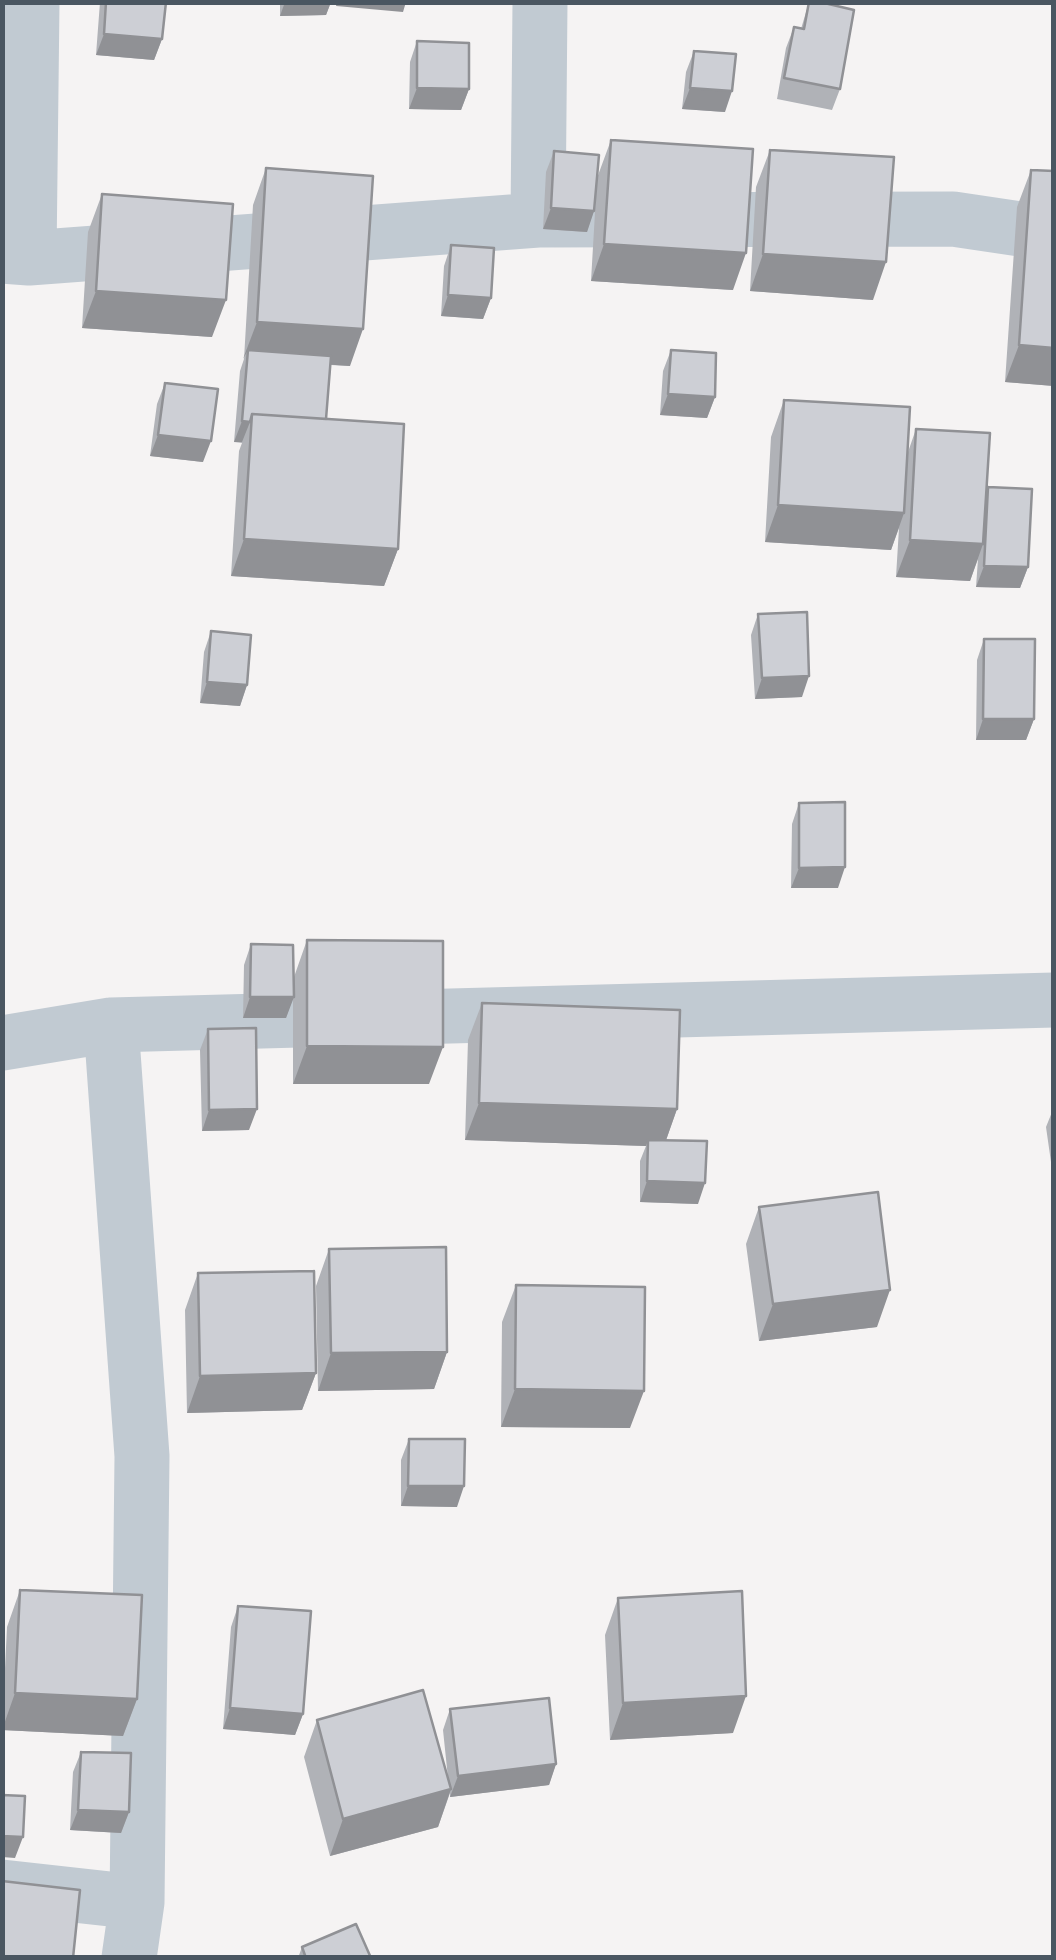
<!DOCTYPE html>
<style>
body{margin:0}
#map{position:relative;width:1056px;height:1960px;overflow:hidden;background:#f5f3f3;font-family:"Exo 2",sans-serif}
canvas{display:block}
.frame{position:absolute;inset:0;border:5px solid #4a5661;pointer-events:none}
</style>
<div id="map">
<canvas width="1056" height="1960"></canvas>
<div class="frame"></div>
</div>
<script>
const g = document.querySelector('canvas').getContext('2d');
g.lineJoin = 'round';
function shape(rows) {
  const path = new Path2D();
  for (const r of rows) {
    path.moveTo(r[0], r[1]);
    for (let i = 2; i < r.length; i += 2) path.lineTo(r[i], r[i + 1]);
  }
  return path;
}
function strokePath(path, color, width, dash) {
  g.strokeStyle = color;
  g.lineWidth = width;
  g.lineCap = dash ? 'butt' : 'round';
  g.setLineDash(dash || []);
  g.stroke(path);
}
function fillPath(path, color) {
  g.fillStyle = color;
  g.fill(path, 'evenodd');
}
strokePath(shape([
 [538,220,540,2],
 [2,256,29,258,538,220,953,219,1054,234],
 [29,258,32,2],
 [111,1025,142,1456,137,1902,129,1958],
 [2,1043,111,1025,1054,1000],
 [2,1887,137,1902]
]), '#c1cad2', 55);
fillPath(shape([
 [100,2,166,2,162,39,154,60,96,55],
 [280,2,331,2,326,15,280,16],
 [809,2,840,89,832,110,777,99,786,48,794,27,801,29],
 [417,41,469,89,461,110,409,109,410,62],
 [694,51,725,112,682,109,686,72],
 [611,140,733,290,591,281,597,178],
 [770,150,873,300,750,291,756,187],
 [554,151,594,211,587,232,543,229,546,172],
 [266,168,350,366,331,365,326,419,398,549,384,586,231,576,239,451,242,443,234,442,240,371,244,359,253,205],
 [1031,170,1054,386,1005,382,1017,207],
 [102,194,212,337,82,328,88,232],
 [451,245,491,298,483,319,441,316,444,266],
 [671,350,715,397,707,418,660,415,663,371],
 [165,383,203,462,150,456,157,404],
 [784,400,908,452,916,429,986,492,988,487,1028,567,1020,588,976,587,978,559,970,581,896,577,899,528,891,550,765,542,771,437],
 [758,614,802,697,755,699,751,635],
 [211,631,247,685,240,706,200,703,204,652],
 [984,639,1034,719,1026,740,976,740,977,660],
 [799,803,838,888,791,888,792,824],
 [307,940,429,1084,293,1084,293,997,286,1018,243,1018,244,965,251,944,294,977],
 [482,1003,677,1109,666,1140,698,1204,640,1202,640,1161,646,1146,465,1140,468,1040],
 [208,1029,249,1130,202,1131,200,1050],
 [1054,1107,1053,1176,1046,1127],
 [759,1207,877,1327,759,1341,746,1244],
 [329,1249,447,1352,434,1389,318,1391,316,1286],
 [198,1273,316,1373,302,1410,187,1413,185,1310],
 [516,1285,630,1428,501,1427,502,1322],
 [409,1439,457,1507,401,1506,401,1460],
 [20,1590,137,1699,123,1736,2,1730,7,1627],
 [618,1598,733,1733,610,1740,605,1635],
 [238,1606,303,1714,295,1735,223,1729,231,1627],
 [450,1709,556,1764,549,1785,450,1797,450,1793,438,1827,330,1856,304,1757,317,1720,448,1778,443,1730],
 [81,1752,129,1812,121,1833,70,1830,73,1772],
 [302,1947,371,1958,298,1958]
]), '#b0b2b7');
fillPath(shape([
 [285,2,331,2,326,15,280,16],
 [337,2,406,2,403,12,336,6],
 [104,34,162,39,154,60,96,55],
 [417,88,469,89,461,110,409,109],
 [690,88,732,91,725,112,682,109],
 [551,208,594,211,587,232,543,229],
 [604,244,746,253,733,290,591,281],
 [763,254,886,262,873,300,750,291],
 [96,291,226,300,212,337,82,328],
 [448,295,491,298,483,319,441,316],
 [257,322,363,329,350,366,247,359,248,350,243,359],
 [1019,345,1054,348,1054,386,1005,382],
 [668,394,715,397,707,418,660,415],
 [242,421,250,422,242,442,234,442],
 [158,435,211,441,203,462,150,456],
 [778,505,904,513,891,550,765,542],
 [244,539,398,549,384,586,231,576],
 [910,540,983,544,970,581,896,577],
 [984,566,1028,567,1020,588,976,587],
 [809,676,802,697,755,699,762,678],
 [207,682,247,685,240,706,200,703],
 [983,719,1034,719,1026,740,976,740],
 [845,867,838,888,791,888,799,868],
 [250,997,294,997,286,1018,243,1018],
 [307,1046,443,1047,429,1084,293,1084],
 [479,1103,677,1109,664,1146,648,1140,646,1146,465,1140],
 [257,1109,249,1130,202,1131,209,1110],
 [647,1181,705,1183,698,1204,640,1202],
 [890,1290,877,1327,759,1341,773,1304],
 [447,1352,434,1389,318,1391,331,1353],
 [316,1373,302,1410,187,1413,200,1376],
 [515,1389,644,1391,630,1428,501,1427],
 [408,1486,464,1486,457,1507,401,1506],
 [15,1693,137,1699,123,1736,2,1730],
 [746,1696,733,1733,610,1740,623,1703],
 [230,1708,303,1714,295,1735,223,1729],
 [556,1764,549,1785,450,1797,458,1776],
 [451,1789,438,1827,330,1856,343,1819],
 [78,1810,129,1812,121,1833,70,1830],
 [2,1836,23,1837,15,1858,2,1857]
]), '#909195');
const building = shape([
 [106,2,166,2,162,39,104,34,106,2],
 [809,2,820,2,854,10,840,89,784,78,794,27,804,29,809,2],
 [417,41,469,43,469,89,417,88,417,41],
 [694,51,736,54,732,91,690,88,694,51],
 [611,140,753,149,746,253,604,244,611,140],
 [770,150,894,157,886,262,763,254,770,150],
 [554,151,599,155,594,211,551,208,554,151],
 [266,168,373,176,363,329,257,322,266,168],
 [1031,170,1054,171,1054,348,1019,345,1031,170],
 [102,194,233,204,226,300,96,291,102,194],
 [451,245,494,248,491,298,448,295,451,245],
 [248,350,331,356,326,419,252,414,250,422,242,421,248,350],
 [671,350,716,353,715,397,668,394,671,350],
 [165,383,218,389,211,441,158,435,165,383],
 [784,400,910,407,904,513,778,505,784,400],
 [252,414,404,424,398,549,244,539,252,414],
 [916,429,990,433,983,544,910,540,916,429],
 [988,487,1032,489,1028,567,984,566,988,487],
 [807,612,809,676,762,678,758,614,807,612],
 [211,631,251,635,247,685,207,682,211,631],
 [984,639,1035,639,1034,719,983,719,984,639],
 [845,802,845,867,799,868,799,803,845,802],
 [307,940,443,941,443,1047,307,1046,307,940],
 [251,944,293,945,294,997,250,997,251,944],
 [482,1003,680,1010,677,1109,479,1103,482,1003],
 [256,1028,257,1109,209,1110,208,1029,256,1028],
 [648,1140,707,1141,705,1183,647,1181,648,1140],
 [878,1192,890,1290,773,1304,759,1207,878,1192],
 [446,1247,447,1352,331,1353,329,1249,446,1247],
 [314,1271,316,1373,200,1376,198,1273,314,1271],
 [516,1285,645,1287,644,1391,515,1389,516,1285],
 [409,1439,465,1439,464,1486,408,1486,409,1439],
 [20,1590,142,1595,137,1699,15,1693,20,1590],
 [742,1591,746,1696,623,1703,618,1598,742,1591],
 [238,1606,311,1611,303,1714,230,1708,238,1606],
 [423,1690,451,1789,343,1819,317,1720,423,1690],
 [549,1698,556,1764,458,1776,450,1709,549,1698],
 [81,1752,131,1753,129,1812,78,1810,81,1752],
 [2,1795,25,1796,23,1837,2,1836,2,1795],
 [2,1881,80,1890,73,1958,2,1958,2,1881],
 [356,1924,371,1958,306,1958,302,1947,356,1924]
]);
fillPath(building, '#cdcfd5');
strokePath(building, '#909195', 2.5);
</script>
